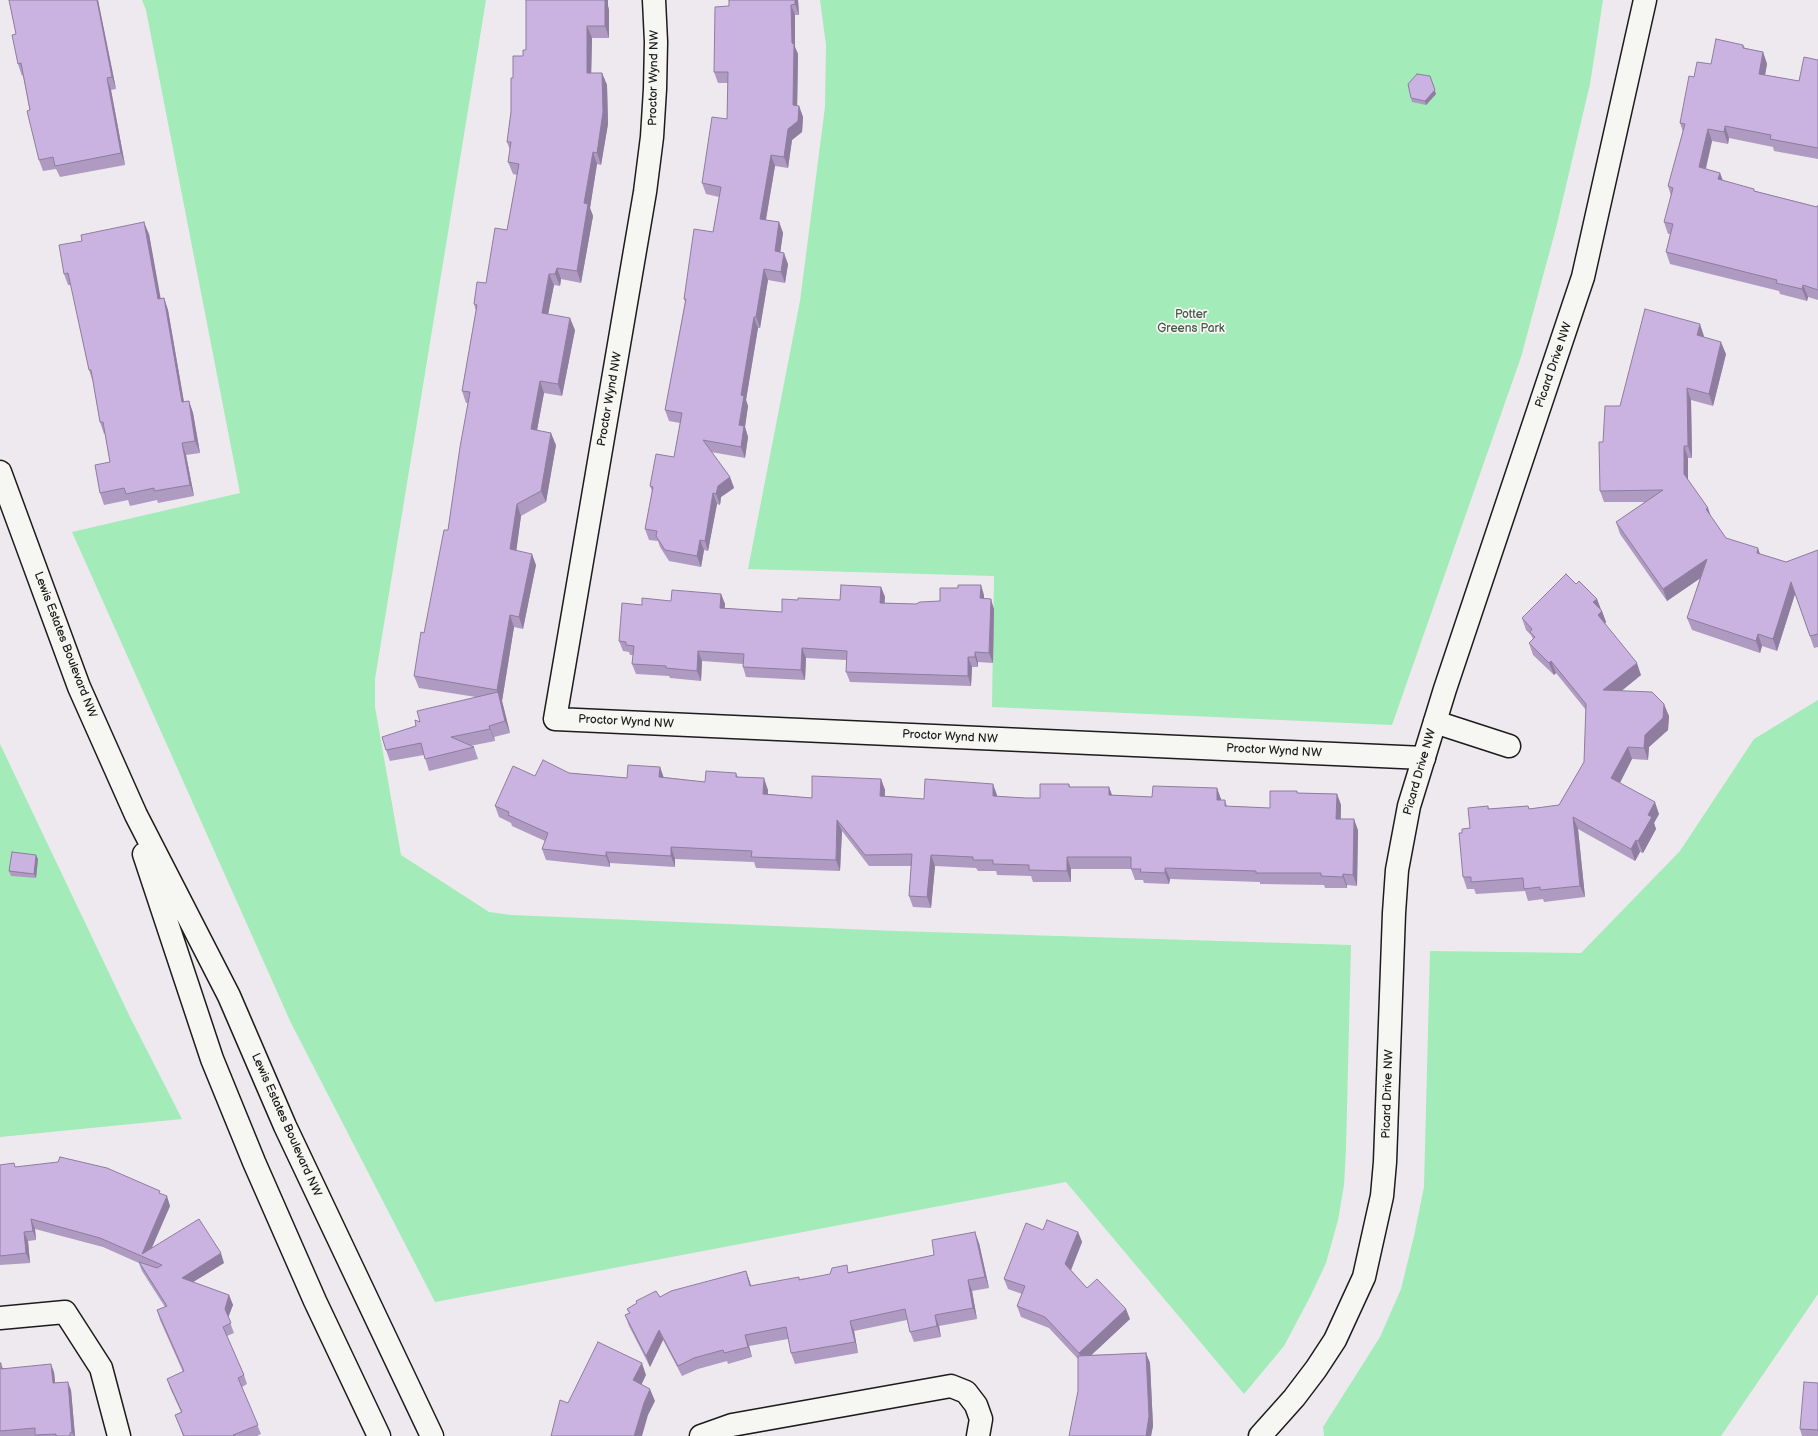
<!DOCTYPE html>
<style>
body{margin:0}
canvas{display:block;background:#ede9ef}
</style>
<canvas width="1818" height="1436"></canvas>
<script>
const g = document.querySelector('canvas').getContext('2d');
g.lineJoin = 'round';
function fillPath(path, color) {
  g.fillStyle = color;
  g.fill(path, 'evenodd');
}
function shape(rows) {
  const path = new Path2D();
  for (const r of rows) {
    path.moveTo(r[0], r[1]);
    for (let i = 2; i < r.length; i += 2) path.lineTo(r[i], r[i + 1]);
  }
  return path;
}
function strokePath(path, color, width, dash) {
  g.strokeStyle = color;
  g.lineWidth = width;
  g.lineCap = dash ? 'butt' : 'round';
  g.setLineDash(dash || []);
  g.stroke(path);
}
function drawText(font, color, halo, rows, align = 'center') {
  g.font = font + ' "Balsamiq Sans",sans-serif';
  g.lineWidth = 3.5;
  g.setLineDash([]);
  g.textBaseline = 'middle';
  g.strokeStyle = halo;
  g.fillStyle = color;
  for (const [text, x, y, turn = 0] of rows) {
    g.save();
    g.translate(x, y);
    g.rotate((+turn || 0) * Math.PI / 180);
    g.textAlign = isNaN(turn) ? turn : align;
    if (halo) g.strokeText(text, 0, 0);
    g.fillText(text, 0, 0);
    g.restore();
  }
}
fillPath(shape([
 [142,0,486,0,375,679,375,707,401,855,489,912,511,915,896,931,1351,945,1346,1149,1344,1185,1338,1220,1326,1263,1310,1297,1284,1346,1244,1394,1066,1182,435,1302,291,1023,72,532,240,493,146,10],
 [820,0,1603,0,1590,84,1556,228,1521,357,1392,725,992,707,994,576,748,569,800,301,825,107,826,45],
 [1818,700,1818,1294,1721,1436,1324,1436,1323,1427,1380,1337,1401,1289,1414,1236,1424,1187,1430,951,1581,953,1680,851,1754,739],
 [0,744,130,1017,182,1119,0,1137]
]), '#a3ebb9');
const street = shape([
 [654,0,656,42,655,89,652,137,645,192,555,719,1424,758],
 [1435,722,1509,746],
 [0,1318,65,1312,101,1368,119,1436],
 [701,1436,732,1425,951,1386,966,1392,976,1405,981,1419,978,1436]
]);
const secondary = shape([
 [0,472,79,687,136,815,229,996,285,1126,432,1436],
 [144,854,212,1059,254,1162,315,1301,379,1436],
 [1260,1436,1294,1398,1316,1369,1335,1340,1364,1277,1382,1196,1385,1162,1394,913,1397,870,1409,806,1445,689,1583,277,1645,0]
]);
strokePath(street, '#1c1c1c', 25);
strokePath(secondary, '#1c1c1c', 25);
strokePath(street, '#f6f6f2', 22);
strokePath(secondary, '#f6f6f2', 22);
fillPath(shape([
 [9,0,98,0,116,89,111,90,125,165,60,177,56,169,43,171,39,160,23,75,22,76,18,64,16,34],
 [608,0,608,6,609,10,609,38,592,38,591,73,602,73,607,85,608,124,601,165,597,164,590,208,593,216,581,283,561,279,560,286,554,285,548,314,575,330,562,396,544,393,537,430,556,445,546,502,521,516,516,550,536,565,523,629,514,627,502,701,510,733,494,737,495,741,470,746,474,747,478,759,429,771,424,755,390,761,386,750,420,722,476,697,419,688,414,676,448,530,468,403,466,403,462,391,476,311,474,304,486,283,507,230,512,203,517,175,513,174,508,162,510,150,507,142,511,112,513,78,523,56,526,50],
 [729,0,798,0,799,15,795,15,795,47,798,54,797,106,799,106,803,117,802,132,792,140,788,168,775,166,766,220,779,222,783,233,780,252,788,264,785,283,768,280,760,328,758,328,746,400,748,406,745,427,748,437,745,458,711,452,730,477,734,488,721,497,720,505,717,504,708,551,704,550,701,567,669,561,660,547,658,541,649,540,645,529,652,491,650,486,674,457,680,423,669,421,665,410,685,302,684,299,713,232,719,197,706,194,702,183,727,119,728,83,718,83,714,72,729,6],
 [1743,45,1745,48,1763,52,1767,64,1765,75,1799,81,1818,60,1818,159,1774,151,1773,147,1729,138,1728,144,1712,141,1706,169,1720,173,1723,180,1755,191,1817,207,1818,205,1818,300,1808,297,1807,301,1780,294,1779,291,1670,264,1666,252,1670,234,1668,234,1664,222,1671,196,1668,186,1683,132,1680,123,1694,77,1711,64],
 [1436,94,1426,105,1412,102,1411,98],
 [149,234,160,299,164,298,168,310,184,402,189,401,193,413,200,453,186,455,194,496,158,503,157,500,130,506,128,500,104,505,100,493,110,462,105,434,104,434,100,422,93,382,89,370,71,285,68,285,64,274],
 [1704,336,1704,337,1726,354,1713,406,1691,400,1692,458,1688,458,1688,480,1708,508,1711,517,1726,538,1760,554,1786,562,1818,550,1818,647,1814,648,1795,594,1777,651,1762,646,1760,653,1692,630,1687,618,1700,578,1667,601,1620,534,1616,522,1645,502,1604,502,1600,491,1620,406],
 [1576,584,1597,599,1606,622,1605,624,1641,675,1621,691,1669,716,1668,730,1649,747,1648,760,1632,759,1620,783,1659,814,1654,823,1656,829,1643,853,1640,852,1635,861,1578,829,1585,897,1544,902,1543,899,1528,901,1525,891,1476,894,1474,889,1467,889,1463,877,1462,833,1470,828,1488,806,1489,809,1528,806,1529,809,1559,805,1584,762,1586,710,1556,673,1554,675,1533,655,1529,643,1533,639,1531,635,1526,630,1522,618],
 [881,587,885,597,884,603,916,604,984,595,984,599,994,609,993,663,978,662,978,667,972,667,971,686,850,682,846,672,846,660,806,658,805,680,746,677,743,667,743,664,702,661,701,681,670,678,669,676,636,674,632,664,633,655,630,655,629,652,623,651,619,641,642,605,721,594,725,604,724,608,782,612,798,600,840,600],
 [660,767,663,777,705,782,736,773,738,777,768,790,768,794,812,798,881,779,885,790,885,796,924,799,997,795,997,797,1026,798,1040,798,1069,784,1070,787,1109,787,1112,795,1152,797,1217,788,1221,800,1225,800,1227,806,1270,808,1298,793,1337,794,1341,805,1341,819,1358,830,1357,886,1347,885,1347,888,1325,888,1324,885,1260,884,1260,882,1170,879,1169,884,1144,883,1143,880,1135,880,1131,869,1071,869,1071,882,1033,882,1031,876,997,875,996,871,978,871,976,868,935,866,931,908,913,907,909,896,911,866,869,866,842,831,840,871,756,868,754,862,675,859,675,867,610,863,610,867,546,860,542,849,545,841,512,826,511,823,499,817,495,806,535,776,569,773,627,778],
 [38,859,36,878,11,876,9,871],
 [0,1165,16,1167,161,1194,170,1206,152,1248,224,1263,193,1282,229,1295,233,1305,228,1317,234,1333,227,1336,244,1375,247,1384,242,1387,261,1434,257,1436,183,1436,175,1415,181,1412,170,1388,167,1379,183,1372,160,1320,157,1310,165,1307,142,1271,139,1263,103,1247,35,1229,36,1240,28,1241,30,1263,0,1265],
 [1043,1230,1078,1232,1082,1242,1071,1270,1087,1288,1130,1319,1091,1355,1146,1353,1150,1363,1153,1426,1151,1436,1069,1436,1078,1391,1078,1359,1049,1328,1021,1317,1017,1306,1022,1294,1008,1289,1004,1279],
 [979,1243,989,1288,972,1291,977,1319,939,1326,941,1337,914,1342,910,1332,907,1320,854,1331,858,1353,795,1364,791,1353,788,1339,749,1346,752,1357,728,1364,727,1361,698,1369,682,1376,663,1340,650,1367,629,1326,625,1315,629,1313,627,1309,660,1297,746,1271,751,1286,849,1272,934,1255],
 [0,1363,3,1368,54,1372,55,1383,71,1390,75,1436,0,1436],
 [1818,1383,1818,1436,1802,1436,1800,1429]
]), '#af9ac2');
fillPath(shape([
 [97,0,98,0,116,89,112,77],
 [604,0,608,0,608,6,609,10,609,38,605,26],
 [795,0,798,0,799,15,795,4],
 [791,5,795,15,795,47,798,54,797,116,793,105],
 [587,26,592,38,591,85,587,73],
 [1763,52,1767,64,1763,86,1759,74],
 [602,73,607,85,608,124,601,165,597,153],
 [1430,76,1436,94,1426,105,1425,101],
 [107,78,111,90,125,165,121,153],
 [799,106,803,117,802,132,792,140,788,168,784,157,788,129],
 [1725,126,1729,138,1728,144,1724,132],
 [1708,129,1712,141,1703,179,1699,167],
 [593,152,597,164,590,208,593,216,581,283,577,271,584,203],
 [771,155,775,166,764,230,760,219],
 [1720,173,1724,185,1718,179],
 [144,222,149,234,163,311,158,299],
 [779,222,783,233,779,262,775,251],
 [784,253,788,264,785,283,781,272],
 [557,268,561,279,560,286,555,274],
 [764,269,768,280,760,328,756,317],
 [549,274,554,285,546,325,542,313],
 [1803,285,1808,297,1807,301,1802,289],
 [164,298,168,310,186,414,182,402],
 [754,317,758,328,746,400,748,406,745,427,748,437,745,458,741,447,739,425,741,395],
 [570,318,575,330,562,396,558,384],
 [1700,324,1704,336,1701,347,1697,335],
 [1721,342,1726,354,1713,406,1709,394],
 [540,381,544,393,535,441,531,429],
 [1687,388,1691,400,1692,458,1688,446],
 [189,401,193,413,200,453,195,441],
 [551,433,556,445,546,502,541,491],
 [182,443,186,455,194,496,190,485],
 [1684,446,1688,458,1688,486,1684,474],
 [730,477,734,488,721,497,720,505,716,494,718,486],
 [713,493,717,504,708,551,705,541],
 [517,504,521,516,515,561,510,549],
 [1708,508,1712,520,1706,509],
 [700,540,704,550,701,567,697,556],
 [1758,548,1762,560,1757,553],
 [532,554,536,565,523,629,519,617],
 [1707,559,1711,571,1667,601,1663,589],
 [1791,582,1795,594,1777,651,1773,639],
 [981,585,984,595,984,608,980,598],
 [881,587,885,597,884,613,880,603],
 [721,594,725,604,724,618,720,608],
 [991,599,994,609,993,663,989,653],
 [1597,599,1601,610,1593,602],
 [1602,611,1606,622,1602,627,1598,615],
 [510,615,514,627,502,701,510,733,505,721,497,690],
 [1758,634,1762,646,1760,653,1756,641],
 [802,648,806,658,805,680,801,670],
 [698,651,702,661,701,681,697,671],
 [975,652,978,662,978,667,975,657],
 [968,657,972,667,971,686,968,676],
 [1551,661,1556,673,1554,675,1549,663],
 [1637,663,1641,675,1608,702,1603,690],
 [1664,704,1669,716,1668,730,1649,747,1648,760,1644,748,1645,735],
 [489,726,494,737,495,741,490,729],
 [1628,747,1632,759,1616,790,1611,778],
 [660,767,664,778,659,777],
 [764,778,768,790,767,805,763,794],
 [881,779,885,790,884,807,880,796],
 [993,784,997,795,997,808,993,796],
 [1109,787,1113,798,1109,795],
 [1217,788,1221,799,1221,811,1217,800],
 [1337,794,1341,805,1340,830,1336,819],
 [1655,802,1659,814,1654,823,1656,829,1643,853,1638,841,1648,815],
 [1573,817,1578,829,1585,897,1580,886],
 [1354,819,1358,830,1357,886,1353,875],
 [837,820,842,831,840,871,836,860],
 [1636,840,1640,852,1635,861,1631,849],
 [671,847,675,859,675,867,671,856],
 [606,852,610,863,610,867,606,856],
 [36,855,38,859,36,878,34,874],
 [931,855,935,866,931,908,927,897],
 [1067,857,1071,869,1071,882,1067,871],
 [1165,868,1170,879,1169,884,1165,873],
 [1343,874,1347,885,1347,888,1343,877],
 [167,1196,170,1206,147,1258,142,1254],
 [31,1219,35,1229,36,1240,33,1231],
 [24,1232,28,1241,30,1263,26,1253],
 [975,1232,979,1243,989,1288,985,1277],
 [1078,1232,1082,1242,1069,1275,1065,1264],
 [221,1253,224,1263,185,1287,182,1278],
 [746,1271,750,1282,754,1297,750,1286],
 [968,1280,972,1291,977,1319,973,1308],
 [229,1295,233,1305,228,1318,225,1309],
 [1126,1309,1130,1319,1083,1363,1079,1353],
 [935,1315,939,1326,941,1337,937,1326],
 [850,1321,854,1331,858,1353,855,1342],
 [659,1330,663,1340,650,1367,646,1356],
 [745,1335,749,1346,752,1357,748,1347],
 [1146,1353,1150,1363,1153,1426,1151,1436,1146,1436],
 [642,1363,646,1375,638,1392,633,1380],
 [51,1364,54,1372,56,1391,53,1383],
 [68,1382,71,1390,75,1436,74,1436,72,1432],
 [650,1389,655,1401,648,1415,642,1436,634,1436,644,1403]
]), '#8e7d9e');
const building = shape([
 [9,0,97,0,112,77,107,78,121,153,55,166,53,157,39,160,27,111,30,110,21,63,18,64,12,35,16,34,9,0],
 [526,0,605,0,605,26,587,26,587,73,602,73,603,112,597,153,593,152,584,203,588,204,577,271,557,268,555,274,549,274,542,313,570,318,558,384,540,381,531,429,551,433,541,491,517,504,510,549,532,554,519,617,510,615,497,690,414,676,421,632,424,633,444,530,448,530,460,447,470,392,462,391,477,305,474,304,477,282,486,283,495,228,507,230,512,203,519,164,508,162,511,142,507,142,511,112,511,78,513,78,513,56,523,56,523,50,526,50,526,0],
 [729,0,795,0,795,4,791,5,792,43,794,44,793,105,799,106,798,121,788,129,784,157,771,155,760,219,779,222,775,251,784,253,781,272,764,269,756,317,754,317,741,395,744,396,739,425,744,426,741,447,703,440,730,477,718,486,716,494,713,493,705,541,700,540,697,556,665,550,656,536,657,531,645,529,653,487,650,486,656,454,674,457,682,413,665,410,686,299,684,299,694,229,713,232,721,187,702,183,712,117,727,119,728,72,714,72,715,7,729,6,729,0],
 [1716,39,1743,45,1743,48,1763,52,1759,74,1799,81,1804,57,1818,60,1818,148,1770,139,1771,135,1725,126,1724,132,1708,129,1699,167,1720,173,1718,179,1754,189,1754,191,1817,207,1818,205,1818,290,1803,285,1802,289,1776,283,1777,280,1666,252,1673,224,1664,222,1673,188,1668,186,1685,124,1680,123,1689,76,1694,77,1697,62,1711,64,1716,39],
 [1417,74,1430,76,1435,90,1425,101,1411,98,1408,84,1417,74],
 [144,222,158,299,164,298,182,402,189,401,195,441,182,443,190,485,154,491,154,488,126,494,124,488,100,493,95,465,110,462,103,422,100,422,91,370,89,370,68,273,64,274,59,245,82,241,81,235,144,222],
 [1645,309,1700,324,1697,335,1721,342,1709,394,1687,388,1688,446,1684,446,1684,474,1708,508,1706,509,1726,538,1758,548,1757,553,1786,562,1818,550,1818,634,1810,636,1791,582,1773,639,1758,634,1756,641,1687,618,1707,559,1663,589,1616,522,1663,490,1600,491,1599,442,1603,442,1605,406,1620,406,1645,309],
 [1566,574,1576,584,1579,581,1597,599,1593,602,1602,611,1598,615,1637,663,1603,690,1652,692,1664,704,1663,718,1645,735,1644,748,1628,747,1611,778,1655,802,1648,815,1652,817,1638,841,1636,840,1631,849,1573,817,1580,886,1540,890,1540,887,1524,889,1523,878,1471,882,1471,877,1463,877,1459,833,1462,833,1462,829,1470,828,1468,808,1488,806,1488,809,1528,806,1529,809,1559,805,1584,762,1586,704,1551,661,1549,663,1529,643,1535,637,1530,632,1532,629,1522,618,1566,574],
 [841,585,881,587,880,603,916,604,920,602,940,601,940,588,958,588,958,585,981,585,980,598,991,599,989,653,975,652,975,657,968,657,968,676,846,672,847,651,802,648,801,670,743,667,744,654,698,651,697,671,666,668,666,666,632,664,634,646,626,645,626,642,619,641,622,603,642,605,642,598,671,601,672,590,721,594,720,608,782,612,782,599,798,600,798,598,840,600,841,585],
 [498,692,505,721,489,726,490,729,451,737,474,747,425,759,421,743,386,750,382,737,416,726,415,720,420,722,417,711,498,692],
 [543,760,569,773,627,778,628,765,660,767,659,777,705,782,706,771,736,773,736,777,764,778,763,794,812,798,812,776,881,779,880,796,924,799,925,779,993,784,993,796,1026,798,1040,798,1040,784,1069,784,1069,787,1109,787,1109,795,1152,797,1153,786,1217,788,1217,800,1225,800,1225,806,1270,808,1270,791,1297,791,1297,793,1337,794,1336,819,1354,819,1353,875,1343,874,1343,877,1321,876,1321,873,1256,873,1256,871,1165,868,1165,873,1140,872,1141,869,1131,869,1131,857,1067,857,1067,871,1029,870,1029,865,993,864,993,860,973,860,973,857,931,855,927,897,909,896,912,854,865,855,837,820,836,860,751,857,752,851,671,847,671,856,606,852,606,856,542,849,548,833,508,815,509,812,495,806,513,766,535,776,543,760],
 [12,852,36,855,34,874,9,871,12,852],
 [60,1157,107,1168,160,1191,159,1193,167,1196,142,1254,199,1219,221,1253,182,1278,229,1295,225,1309,231,1323,223,1327,244,1375,238,1378,258,1425,233,1435,234,1436,184,1436,175,1415,182,1412,167,1379,184,1371,157,1310,167,1306,139,1262,157,1268,162,1265,100,1238,31,1219,33,1231,24,1232,26,1253,0,1256,0,1165,14,1163,15,1167,58,1162,60,1157],
 [1047,1220,1078,1232,1065,1264,1087,1288,1097,1279,1126,1309,1079,1353,1045,1317,1017,1306,1025,1286,1004,1279,1026,1223,1043,1230,1047,1220],
 [975,1232,985,1277,968,1280,973,1308,935,1315,937,1326,910,1332,905,1309,850,1321,855,1342,791,1353,786,1327,745,1335,748,1347,724,1353,723,1350,694,1358,678,1366,659,1330,646,1356,625,1315,630,1313,627,1309,637,1303,636,1301,656,1291,660,1297,671,1291,746,1271,750,1286,799,1277,799,1280,830,1274,832,1268,847,1265,848,1273,934,1255,932,1240,975,1232],
 [598,1342,642,1363,633,1380,650,1389,644,1403,634,1436,551,1436,560,1400,568,1403,598,1342],
 [1146,1353,1149,1416,1146,1436,1069,1436,1078,1391,1078,1356,1146,1353],
 [0,1363,1,1363,1,1369,51,1364,53,1383,68,1382,72,1432,70,1433,70,1436,56,1436,56,1434,35,1435,35,1428,0,1431,0,1363],
 [1804,1382,1818,1383,1818,1430,1800,1429,1804,1382]
]);
fillPath(building, '#cbb3e1');
strokePath(building, '#8e7d9e', 1);
drawText('12px', '#1c1c1c', '#f6f6f2', [
 ["Proctor Wynd NW",654,78,-89],
 ["Picard Drive NW",1554,365,-71],
 ["Proctor Wynd NW",610,399,-80],
 ["Lewis Estates Boulevard NW",65,645,69],
 ["Proctor Wynd NW",626,722,3],
 ["Proctor Wynd NW",950,737,3],
 ["Proctor Wynd NW",1274,751,3],
 ["Picard Drive NW",1420,772,-74],
 ["Picard Drive NW",1388,1094,-88],
 ["Lewis Estates Boulevard NW",286,1125,66]
]);
drawText('12px', '#445a4b', '#f6f6f2', [
 ["Potter",1191,315],
 ["Greens Park",1191,329]
]);
</script>
